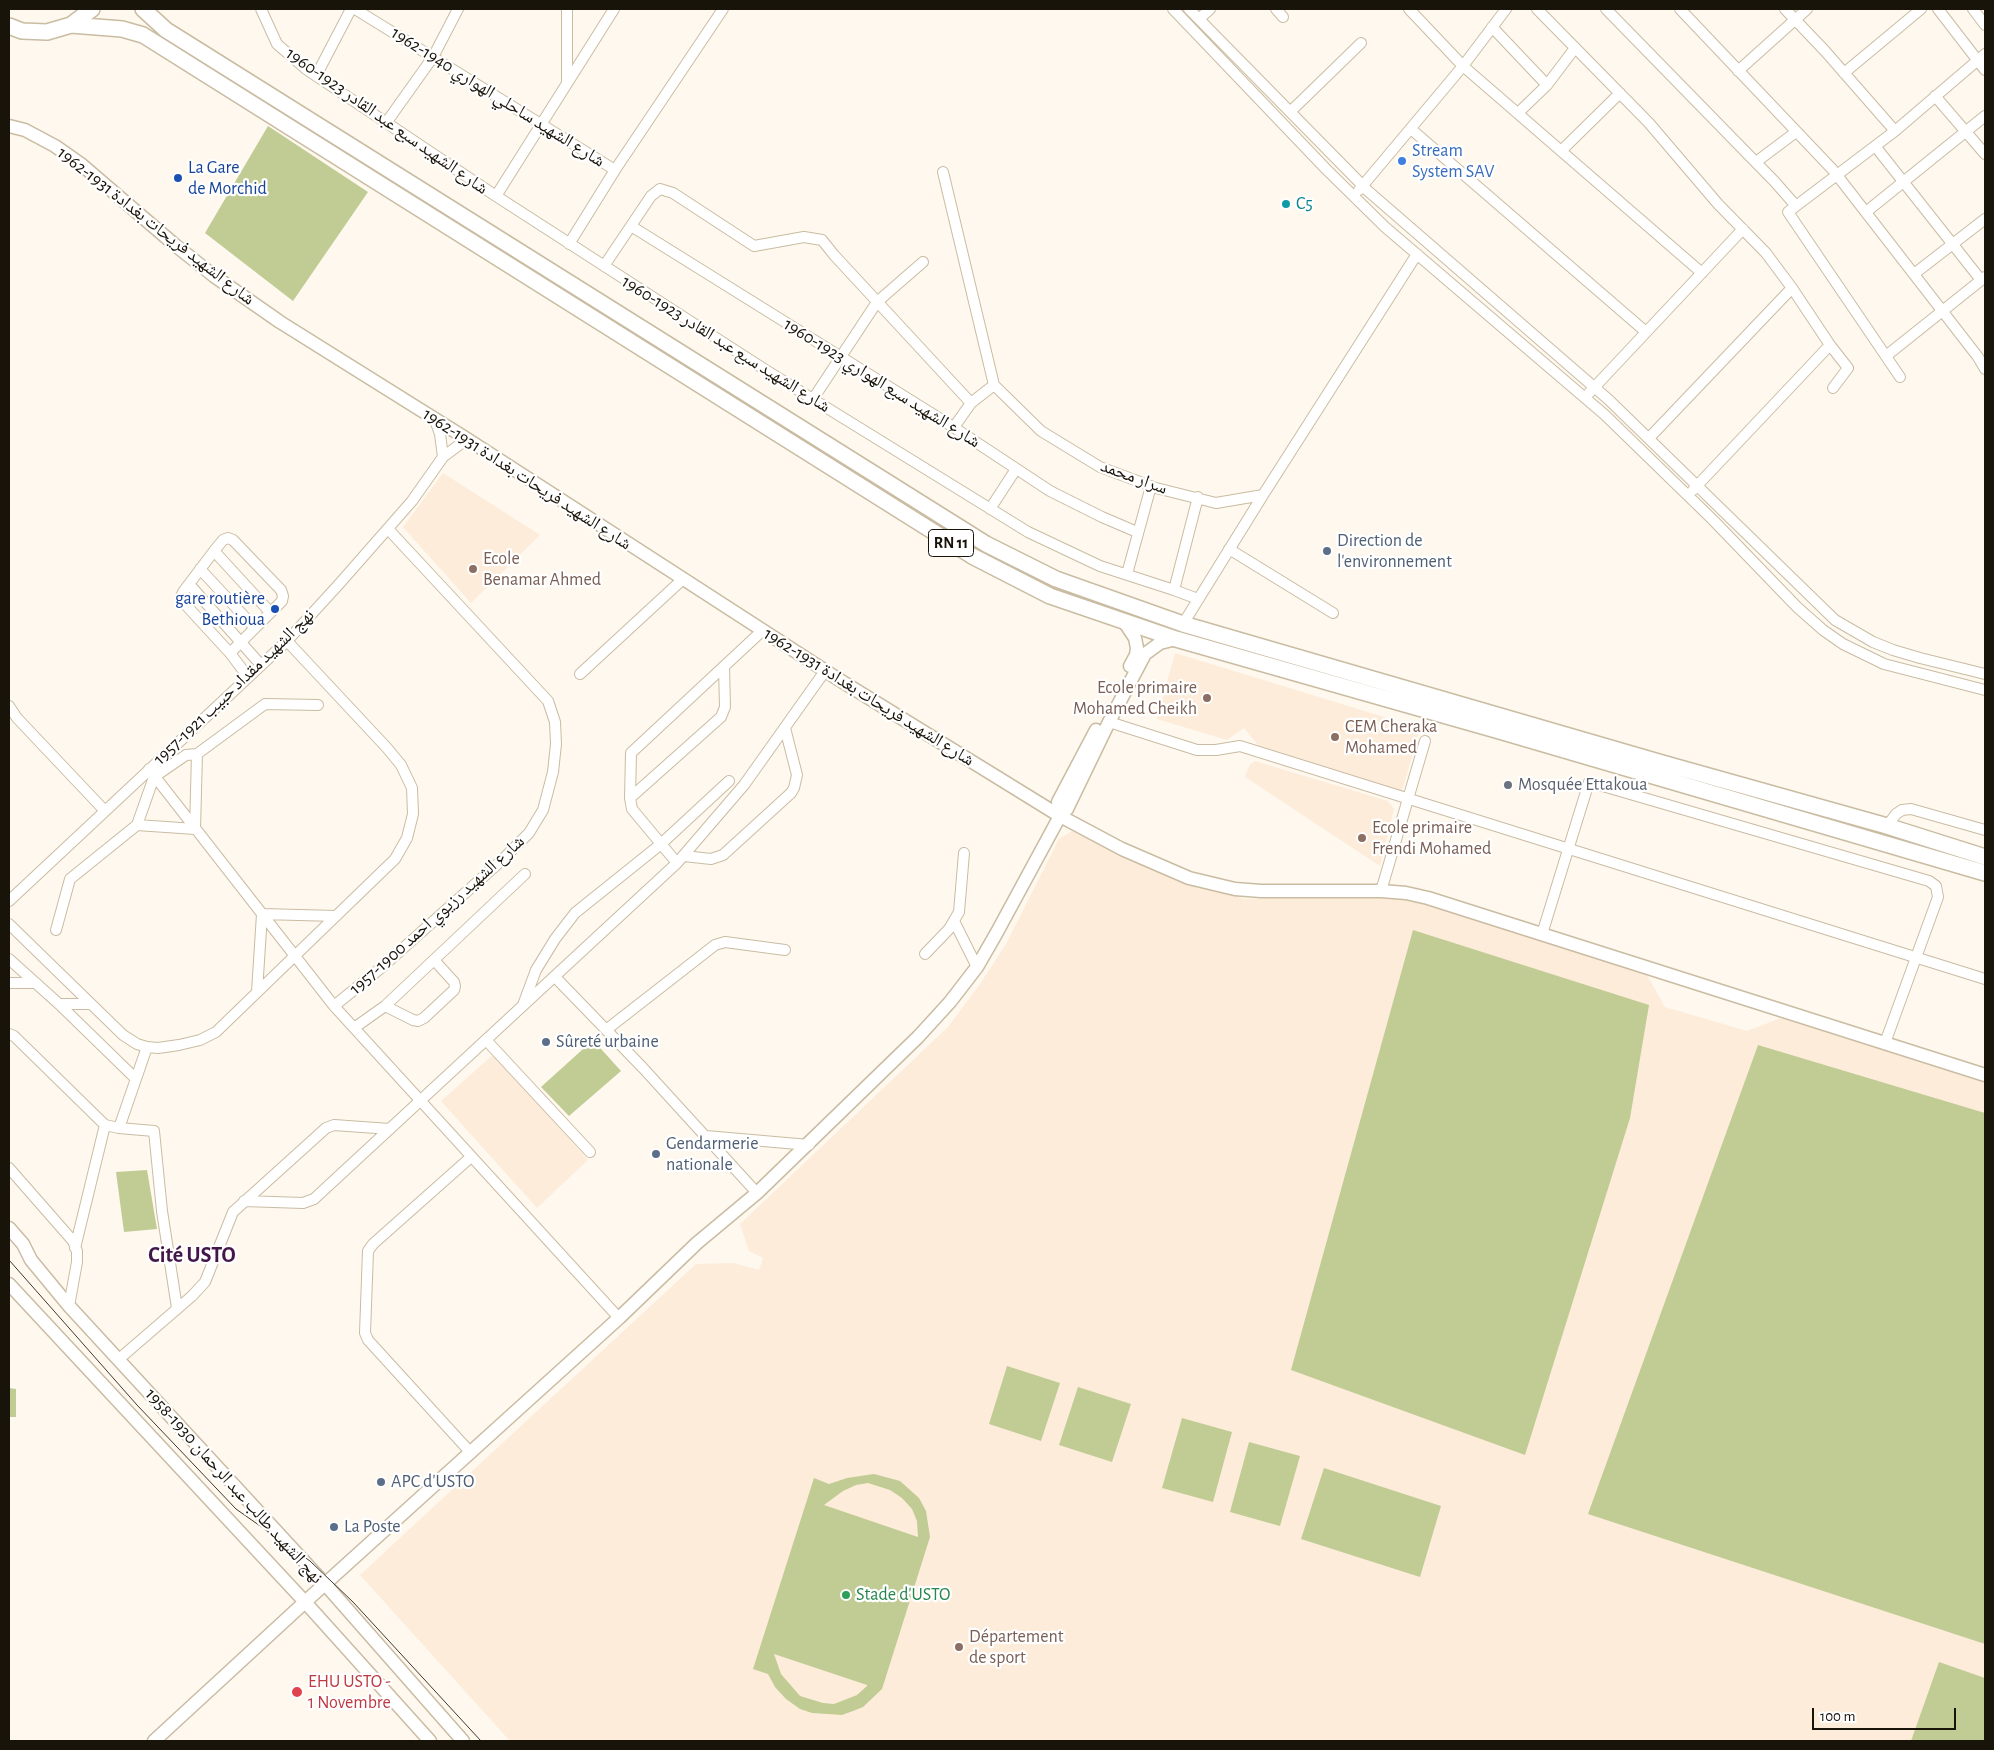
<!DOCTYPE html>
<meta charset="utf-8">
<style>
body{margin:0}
#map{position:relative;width:1994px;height:1750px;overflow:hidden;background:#fef8ee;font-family:"Alegreya Sans",sans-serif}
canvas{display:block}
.frame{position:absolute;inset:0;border:10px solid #19140a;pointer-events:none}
.scale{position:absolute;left:1812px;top:1708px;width:144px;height:22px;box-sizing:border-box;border:2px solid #19140a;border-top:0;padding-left:6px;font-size:15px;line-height:18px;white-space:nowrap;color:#19140a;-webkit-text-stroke:4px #fff;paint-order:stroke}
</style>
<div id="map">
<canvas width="1994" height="1750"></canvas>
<div class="frame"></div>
<div class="scale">100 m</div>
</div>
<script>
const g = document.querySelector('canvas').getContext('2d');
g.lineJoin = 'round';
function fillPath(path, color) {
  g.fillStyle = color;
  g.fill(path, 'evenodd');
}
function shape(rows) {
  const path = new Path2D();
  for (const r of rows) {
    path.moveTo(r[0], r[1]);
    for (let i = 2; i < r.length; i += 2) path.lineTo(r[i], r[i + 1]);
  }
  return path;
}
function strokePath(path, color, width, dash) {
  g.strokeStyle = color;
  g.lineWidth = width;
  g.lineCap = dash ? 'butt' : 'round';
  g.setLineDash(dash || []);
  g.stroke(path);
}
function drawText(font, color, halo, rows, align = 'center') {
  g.font = font + ' "Alegreya Sans","Noto Naskh Arabic",sans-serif';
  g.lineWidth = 4.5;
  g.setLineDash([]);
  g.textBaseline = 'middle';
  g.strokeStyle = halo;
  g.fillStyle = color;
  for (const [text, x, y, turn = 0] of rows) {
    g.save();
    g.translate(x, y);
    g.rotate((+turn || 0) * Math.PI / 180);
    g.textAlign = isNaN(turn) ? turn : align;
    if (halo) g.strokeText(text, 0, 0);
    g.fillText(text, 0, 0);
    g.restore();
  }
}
fillPath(shape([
 [443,473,540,535,471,603,403,527],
 [1175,653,1420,728,1402,791,1258,745,1244,728,1227,740,1157,719],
 [1255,761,1388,801,1394,809,1380,866,1245,777,1250,764],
 [1072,831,1133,860,1182,879,1245,899,1371,895,1428,904,1647,975,1665,1007,1747,1031,1781,1018,1985,1083,1985,1741,510,1741,360,1575,696,1264,733,1263,759,1270,763,1258,749,1251,740,1224,948,1027,980,984,1006,944,1059,839],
 [494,1054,588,1160,537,1208,441,1101]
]), '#fdecda');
fillPath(shape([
 [268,126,368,192,293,301,205,233],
 [1413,930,1649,1005,1630,1118,1525,1455,1291,1370],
 [593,1040,621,1071,569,1116,541,1087],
 [1758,1045,1985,1113,1985,1644,1588,1514],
 [147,1170,157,1229,124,1232,116,1172],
 [1007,1366,1060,1383,1041,1441,989,1424],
 [1078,1387,1131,1404,1112,1462,1059,1445],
 [9,1388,16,1389,16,1417,9,1417],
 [1182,1418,1232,1432,1213,1502,1162,1488],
 [1249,1442,1300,1456,1280,1526,1230,1512],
 [1324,1468,1441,1506,1420,1577,1301,1539],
 [874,1474,900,1481,919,1498,926,1511,930,1537,882,1689,863,1707,853,1711,842,1715,812,1713,800,1709,786,1699,775,1687,768,1674,753,1669,814,1478,829,1484,847,1478],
 [868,1483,890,1490,902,1498,912,1509,917,1521,918,1537,824,1505,843,1491,856,1485],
 [774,1654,867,1685,867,1686,857,1695,834,1704,823,1703,800,1696,781,1674],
 [1939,1662,1985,1678,1985,1741,1911,1741]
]), '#c0cc94');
const minor = shape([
 [261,9,277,44,306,69,496,196,764,369,1028,532,1100,566,1174,590,1198,599],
 [355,9,615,170],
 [1173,9,1326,169,1385,227,1605,415,1713,520,1797,607,1823,630,1843,644,1884,664,1985,690],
 [1189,9,1368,191,1609,400,1835,620,1873,642,1893,650,1920,658,1985,674],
 [1276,9,1283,17],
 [1409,9,1463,66,1702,273],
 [1537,9,1649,123,1718,204,1766,253,1792,288,1830,345,1848,368,1833,388],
 [1606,9,1775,182,1796,206],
 [1680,9,1833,170,1978,357,1985,369],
 [1785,9,1825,51,1895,131],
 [1938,9,1985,70],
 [1973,9,1985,25],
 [1199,19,1210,9],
 [1492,27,1547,85],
 [1738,71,1807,9],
 [1844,73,1921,9],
 [316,76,351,9],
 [567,82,567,9],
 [1935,96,1985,154],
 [1290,112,1361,43],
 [1518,113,1547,85,1575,48],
 [386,123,433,57,458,9],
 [1411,129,1646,332],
 [1875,146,1981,280],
 [1561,151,1620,93],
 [1756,162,1796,132],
 [943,172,994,385,1041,431,1100,467,1156,488,1216,503,1263,495,1183,624],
 [1359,190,1463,66,1506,9],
 [496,196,614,9],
 [1866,212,1985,116],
 [631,226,947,423,1050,491,1102,517,1137,532],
 [569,244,615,170,723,9],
 [604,266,651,196,660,189,673,193,754,246,804,237,822,240,834,255,971,403],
 [1914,274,1985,219],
 [1886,356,1985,277],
 [1900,377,1788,212,1895,131,1985,54],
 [1589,393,1743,229],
 [813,399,877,302,923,262],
 [435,420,440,434,443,457],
 [954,427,971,403,994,385],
 [1649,438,1792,288],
 [1693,490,1830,345],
 [1263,495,1417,254],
 [990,509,1016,469],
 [1229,549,1333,613],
 [214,551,270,612],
 [200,569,255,628],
 [1127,574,1151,486],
 [189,584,261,665],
 [1174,590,1198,497],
 [230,653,282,601,283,596,281,590,233,540,228,538,223,540,214,551,183,592,181,597,183,602,230,653,248,677],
 [580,674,683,579],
 [9,706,17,718,105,811],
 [1109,722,1197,750,1216,750,1240,746,1985,979],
 [149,769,334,1006,619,1318],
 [630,798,721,717,725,707,724,666],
 [137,825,195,829,197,754,265,704,318,705],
 [1887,826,1896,814,1902,810,1911,809,1985,830],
 [684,856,711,859,723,855,791,793,794,788,797,775,785,728],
 [677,863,632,809,630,798,631,753,763,630],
 [1381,891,1425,741],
 [9,901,287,641,340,583,412,501,443,457,467,439],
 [954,921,977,967],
 [9,924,123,1035,137,1044,147,1047,158,1048,179,1045,200,1040,216,1032,395,859,407,838,413,814,412,788,401,765,387,748,287,641],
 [56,930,70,879,137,825,154,777,186,755,197,754],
 [1542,934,1589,782,1929,881,1936,886,1938,897,1885,1043],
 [925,954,949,929,959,912,964,853],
 [9,959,59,1004,90,1004],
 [555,977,643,1068,757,1193],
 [9,983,36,983],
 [257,992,262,914,336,916],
 [59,1004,136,1079],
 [523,1005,536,970,555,939,575,913,661,844,729,781],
 [334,1006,382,967,501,861,529,833,543,810,553,772,556,744,555,722,548,701,388,529],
 [385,1006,413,1020,418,1021,424,1018,454,990,455,986,454,982,434,960],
 [354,1028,385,1006,525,874],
 [606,1030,715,945,725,942,785,950],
 [9,1034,14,1036,105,1125,75,1248],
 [486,1040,590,1152],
 [105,1125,119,1128,154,1131,162,1211,177,1308],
 [119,1128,147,1047],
 [706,1136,809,1145],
 [471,1157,373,1244,368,1251,365,1333,368,1340,471,1453],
 [9,1168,73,1241,77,1251,77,1262,69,1306],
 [244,1201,303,1203,314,1199,677,863,744,785,825,671],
 [119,1359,192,1296,205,1282,233,1212,326,1128,334,1125,390,1129]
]);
const major = shape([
 [9,126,25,130,55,146,82,165,175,245,214,276,280,322,467,439,838,679,1060,816,1122,849,1189,878,1235,889,1261,891,1381,891,1406,893,1428,898,1985,1075],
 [1125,623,1135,638,1137,648,1136,655,1130,666],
 [1060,816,1058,802,1096,730],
 [9,1228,23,1244,31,1260,69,1306,325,1584,463,1741],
 [9,1284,305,1602,430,1741],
 [154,1741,305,1602,619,1318,697,1243,757,1193,918,1037,950,1002,977,967,996,934,1060,816,1067,809,1109,722,1145,654,1160,643,1176,639]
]);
const highway = shape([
 [143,9,166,30,986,544,1056,579,1183,624,1238,640,1662,763,1887,826,1985,857],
 [71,25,122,29,143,35,972,556,1050,596,1176,639,1496,730,1985,873],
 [9,26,22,31,47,32,71,25,92,9]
]);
strokePath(minor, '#cabca2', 12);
strokePath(major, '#cabca2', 15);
strokePath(highway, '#cabca2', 18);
strokePath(minor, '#fff', 10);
strokePath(major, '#fff', 12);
strokePath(highway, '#fff', 15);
strokePath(shape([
 [9,1260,137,1405,236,1509,310,1561,353,1602,481,1741]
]), '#3e392f', 1);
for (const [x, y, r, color] of [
 [1402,161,5,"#3f7fe0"],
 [178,178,5,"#1a4fb4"],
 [1286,204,5,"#0f9aa8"],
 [1327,551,5,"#5c6f8a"],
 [473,569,5,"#8d6e63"],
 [275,609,5,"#1a4fb4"],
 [1207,698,5,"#8d6e63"],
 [1335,737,5,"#8d6e63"],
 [1508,785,5,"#6b7280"],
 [1362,838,5,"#8d6e63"],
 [546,1042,5,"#5c6f8a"],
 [656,1154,5,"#5c6f8a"],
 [381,1482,5,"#5c6f8a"],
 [334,1527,5,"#5c6f8a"],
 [846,1595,5,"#2e9e5b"],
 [959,1647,5,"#8d6e63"],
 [297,1692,6,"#e0444e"]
]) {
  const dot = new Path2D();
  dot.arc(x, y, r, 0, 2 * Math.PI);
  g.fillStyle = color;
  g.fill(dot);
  strokePath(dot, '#fff', 2);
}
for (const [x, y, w] of [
 [951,543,45]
]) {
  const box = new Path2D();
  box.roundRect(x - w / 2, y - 13.5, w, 27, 4);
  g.fillStyle = '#fff';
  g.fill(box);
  strokePath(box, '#19140a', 1);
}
drawText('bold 16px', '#19140a', null, [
 ["RN 11",951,543]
]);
drawText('18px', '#19140a', '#fff', [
 ["شارع الشهيد ساحلي الهواري 1940-1962",498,97,32],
 ["شارع الشهيد سبع عبد القادر 1923-1960",387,121,35],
 ["شارع الشهيد فريحات بغدادة 1931-1962",156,226,38],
 ["شارع الشهيد سبع عبد القادر 1923-1960",726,344,32],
 ["شارع الشهيد سبع الهواري 1923-1960",882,383,32],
 ["سرار محمد",1134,477,20],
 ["شارع الشهيد فريحات بغدادة 1931-1962",527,479,33],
 ["نهج الشهيد مقداد حبيب 1921-1957",234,687,-44],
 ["شارع الشهيد فريحات بغدادة 1931-1962",869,697,32],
 ["شارع الشهيد رزيوي احمد 1900-1957",437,915,-42],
 ["نهج الشهيد طالب عبد الرحمان 1930-1958",234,1486,48]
]);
drawText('18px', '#366cbe', '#fff', [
 ["Stream",1412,151],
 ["System SAV",1412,172]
], 'left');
drawText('18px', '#164399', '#fff', [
 ["La Gare",188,168],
 ["de Morchid",188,189],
 ["gare routière",265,599,"right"],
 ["Bethioua",265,620,"right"]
], 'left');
drawText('18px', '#0d838f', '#fff', [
 ["C5",1296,204]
], 'left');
drawText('18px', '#4e5e75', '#fff', [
 ["Direction de",1337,541],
 ["l'environnement",1337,562],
 ["Sûreté urbaine",556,1042],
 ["Gendarmerie",666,1144],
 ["nationale",666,1165],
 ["APC d'USTO",391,1482],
 ["La Poste",344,1527]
], 'left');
drawText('18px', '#785e54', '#fff', [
 ["Ecole",483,559],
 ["Benamar Ahmed",483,580],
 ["Ecole primaire",1197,688,"right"],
 ["Mohamed Cheikh",1197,709,"right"],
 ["CEM Cheraka",1345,727],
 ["Mohamed",1345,748],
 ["Ecole primaire",1372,828],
 ["Frendi Mohamed",1372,849],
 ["Département",969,1637],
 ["de sport",969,1658]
], 'left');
drawText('18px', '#5b616d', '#fff', [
 ["Mosquée Ettakoua",1518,785]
], 'left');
drawText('18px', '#27864d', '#fff', [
 ["Stade d'USTO",856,1595]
], 'left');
drawText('18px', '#be3a42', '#fff', [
 ["EHU USTO -",308,1682],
 ["1 Novembre",308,1703]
], 'left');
drawText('bold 22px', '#421649', '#fff', [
 ["Cité USTO",192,1255]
]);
</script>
